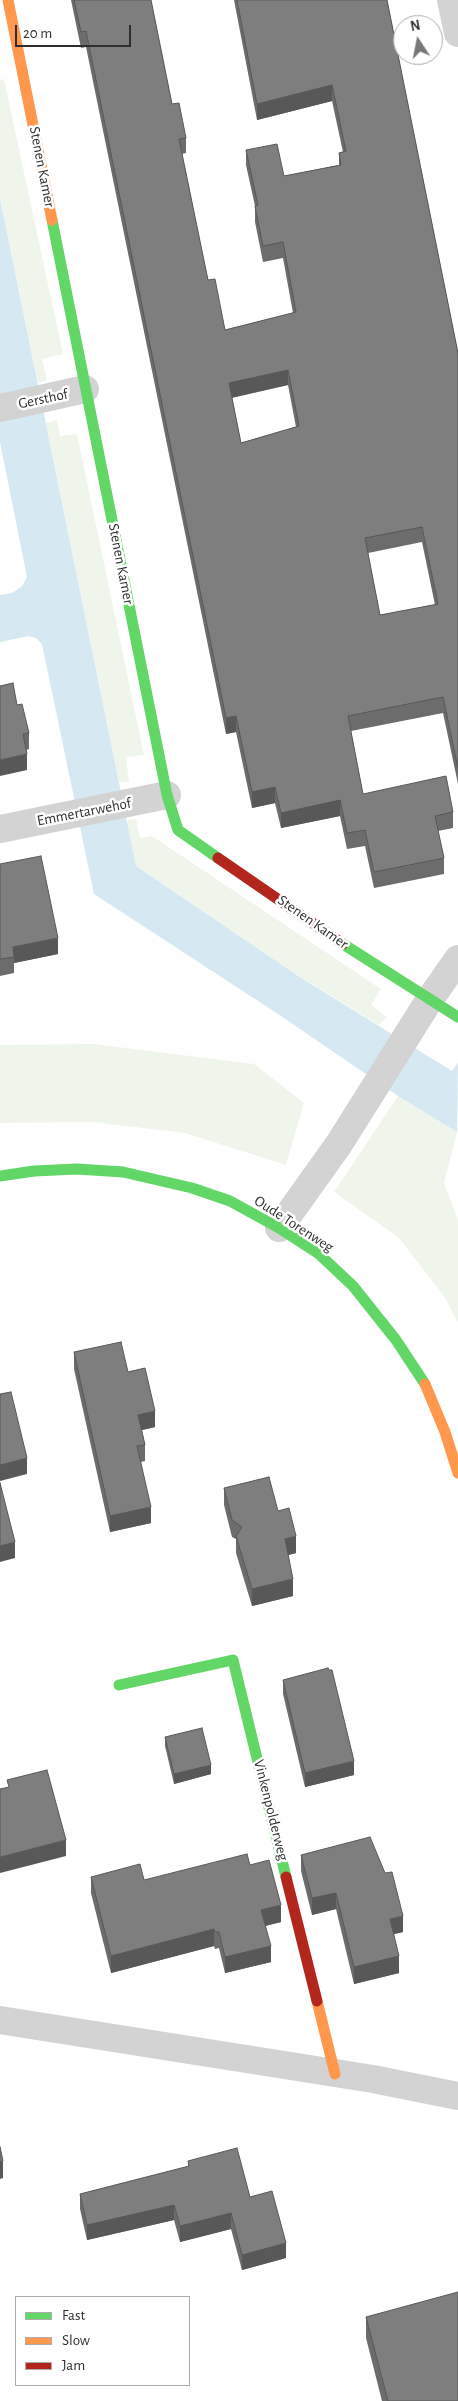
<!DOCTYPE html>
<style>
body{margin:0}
#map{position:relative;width:458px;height:2401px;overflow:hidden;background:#fff;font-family:"Alegreya Sans",sans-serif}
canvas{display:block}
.legend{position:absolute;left:15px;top:2296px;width:175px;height:90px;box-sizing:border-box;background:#fff;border:1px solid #ababab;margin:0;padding:6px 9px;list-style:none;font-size:15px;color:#2e2e2e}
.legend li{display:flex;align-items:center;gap:10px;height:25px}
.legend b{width:25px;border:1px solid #ababab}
.north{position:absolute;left:393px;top:15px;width:50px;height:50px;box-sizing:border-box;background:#fff;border:1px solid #ababab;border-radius:50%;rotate:349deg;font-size:14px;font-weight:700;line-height:20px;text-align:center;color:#2e2e2e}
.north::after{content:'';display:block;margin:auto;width:18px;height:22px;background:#777;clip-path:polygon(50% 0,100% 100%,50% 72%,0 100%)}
.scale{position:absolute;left:15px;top:25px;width:116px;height:22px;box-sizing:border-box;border:2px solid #2e2e2e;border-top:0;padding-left:6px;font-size:15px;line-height:18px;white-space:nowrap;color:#2e2e2e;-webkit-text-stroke:4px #fff;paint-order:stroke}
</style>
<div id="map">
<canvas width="458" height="2401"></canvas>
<ul class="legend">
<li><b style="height:6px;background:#63d668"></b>Fast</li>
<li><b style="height:6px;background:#ff974d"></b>Slow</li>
<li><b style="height:6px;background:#b3261e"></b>Jam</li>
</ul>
<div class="north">N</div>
<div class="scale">20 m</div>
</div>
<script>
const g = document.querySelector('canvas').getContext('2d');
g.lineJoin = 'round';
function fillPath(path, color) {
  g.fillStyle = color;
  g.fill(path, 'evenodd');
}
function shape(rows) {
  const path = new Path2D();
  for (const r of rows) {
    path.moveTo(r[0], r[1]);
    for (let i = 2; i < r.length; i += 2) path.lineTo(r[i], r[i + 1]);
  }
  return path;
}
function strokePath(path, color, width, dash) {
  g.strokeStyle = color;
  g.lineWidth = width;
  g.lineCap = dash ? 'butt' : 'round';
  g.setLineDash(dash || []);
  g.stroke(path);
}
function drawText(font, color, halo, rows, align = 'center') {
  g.font = font + ' "Alegreya Sans",sans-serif';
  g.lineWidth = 5;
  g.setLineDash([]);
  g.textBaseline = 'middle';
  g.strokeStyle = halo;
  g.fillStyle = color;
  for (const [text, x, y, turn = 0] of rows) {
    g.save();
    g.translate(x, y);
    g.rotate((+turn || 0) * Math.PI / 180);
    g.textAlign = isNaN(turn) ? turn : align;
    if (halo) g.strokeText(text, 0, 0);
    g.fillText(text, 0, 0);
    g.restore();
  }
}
fillPath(shape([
 [4,79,63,354,42,359,47,380,38,383,0,198,0,80],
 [57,420,60,436,77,434,144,755,126,757,129,782,119,782,46,423],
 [136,819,140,838,152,836,381,989,371,1005,387,1017,379,1025,299,976,136,866,126,821],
 [94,1044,254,1064,304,1103,286,1165,185,1133,93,1122,0,1123,0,1045],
 [398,1096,457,1132,444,1183,458,1220,458,1323,444,1296,398,1237,334,1192]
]), '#f0f5eb');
fillPath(shape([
 [0,198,136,866,303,979,452,1071,458,1063,457,1132,398,1096,278,1014,94,894,42,644,36,638,29,636,0,642,0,595,12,593,22,586,27,577,0,442]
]), '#d6e9f3');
strokePath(shape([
 [451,0,458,33],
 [0,408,85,389],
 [0,829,167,795],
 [279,1228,339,1144,430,999,458,959],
 [0,2020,373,2079,458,2096]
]), '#d3d3d3', 28);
strokePath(shape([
 [52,220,167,795,178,830,218,858],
 [343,944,458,1017],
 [0,1176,34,1171,77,1169,123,1172,192,1188,230,1201,279,1228,319,1254,353,1286,396,1340,425,1384],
 [119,1685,233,1660,286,1877]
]), '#63d668', 11);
strokePath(shape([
 [8,0,52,220],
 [425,1384,445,1432,458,1473],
 [317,2001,335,2074]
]), '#ff974d', 11);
strokePath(shape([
 [218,858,343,944],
 [286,1877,317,2001]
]), '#b3261e', 11);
fillPath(shape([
 [71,0,151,0,172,104,186,138,186,153,182,154,208,280,225,330,293,313,283,258,263,262,255,222,255,206,246,165,246,150,284,176,339,165,339,153,343,152,332,101,257,120,234,0,387,0,458,353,458,784,443,713,351,731,363,794,453,812,453,828,438,831,444,858,444,874,374,888,365,846,347,849,340,816,281,828,275,803,252,808,236,732,226,734,86,47,81,48],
 [288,385,296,427,241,443,232,398],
 [422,542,435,605,380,615,368,553],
 [17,705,29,733,29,749,26,750,27,770],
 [0,864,58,954,14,963,14,973,0,976],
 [74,1352,128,1372,155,1427,142,1430,145,1445,145,1461,141,1462,151,1523,110,1532,74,1369],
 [224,1488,278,1511,296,1553,288,1555,293,1596,252,1606,236,1553,236,1539,232,1537,224,1505],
 [283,1680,354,1775,305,1787,283,1694],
 [165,1737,211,1774,174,1784,165,1746],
 [301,1855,403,1932,394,1934,399,1973,354,1984,336,1909,312,1915,301,1871],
 [250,1865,281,1922,265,1926,271,1962,225,1973,219,1948,215,1949,214,1946,111,1973,91,1893,91,1877,144,1880],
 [188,2161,250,2197,286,2258,242,2270,231,2229,180,2242,174,2220,87,2240,80,2209,80,2194,188,2167],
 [366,2317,458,2401,382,2401,366,2338]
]), '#6c6c6c');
fillPath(shape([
 [332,85,332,101,257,120,257,104],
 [288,370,288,385,229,398,229,383],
 [236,716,236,732,226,734,226,718],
 [27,754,27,770,0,776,0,760],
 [275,787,275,803,252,808,252,792],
 [340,800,340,816,281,828,281,813],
 [58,938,58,954,14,963,14,957,13,947],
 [155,1411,155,1427,138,1431,138,1415],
 [27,1458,27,1474,0,1481,0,1465],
 [151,1507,151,1523,110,1532,110,1516],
 [296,1536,296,1553,285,1556,285,1539],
 [15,1542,15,1558,0,1562,0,1546],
 [293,1579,293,1596,252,1606,252,1589],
 [354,1761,354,1775,305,1787,305,1773],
 [211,1765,211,1774,174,1784,174,1774],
 [66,1840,66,1856,0,1873,0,1857],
 [336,1893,336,1909,312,1915,312,1898],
 [281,1905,281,1922,261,1927,261,1910],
 [403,1916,403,1932,390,1935,390,1919],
 [214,1929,214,1946,111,1973,111,1956],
 [271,1946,271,1962,225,1973,225,1957],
 [399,1956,399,1973,354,1984,354,1967],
 [3,2161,3,2178,0,2179,0,2162],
 [174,2205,174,2220,87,2240,87,2225],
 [231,2213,231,2229,180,2242,180,2226],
 [286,2243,286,2258,242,2270,242,2255]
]), '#585858');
const building = shape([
 [74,0,151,0,172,104,179,103,186,138,179,139,208,280,215,279,225,330,296,312,283,242,263,246,255,206,258,205,246,150,277,144,284,176,341,165,339,153,346,151,332,85,257,104,237,0,387,0,458,353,458,768,443,697,348,716,363,794,446,776,453,812,435,816,444,858,374,872,365,830,347,833,340,800,281,813,275,787,252,792,236,716,226,718,86,31,81,32,74,0],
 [288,370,299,426,241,443,229,383,288,370],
 [422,527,438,604,380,615,365,538,422,527],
 [13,683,17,705,22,704,29,733,23,734,27,754,0,760,0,686,13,683],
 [41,856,58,938,13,947,14,957,0,959,0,864,41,856],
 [121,1342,128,1372,145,1368,155,1411,138,1415,145,1445,137,1446,151,1507,110,1516,74,1352,121,1342],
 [11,1392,27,1458,0,1465,0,1394,11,1392],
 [269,1477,278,1511,289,1508,296,1536,285,1539,293,1579,252,1589,236,1536,242,1527,232,1520,224,1488,269,1477],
 [0,1483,15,1542,0,1546,0,1483],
 [328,1668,329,1670,332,1670,354,1761,305,1773,283,1680,328,1668],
 [202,1728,211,1765,174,1774,165,1737,202,1728],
 [47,1770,66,1840,0,1857,0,1789,9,1787,7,1780,47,1770],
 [370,1837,385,1873,392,1872,403,1916,390,1919,399,1956,354,1967,336,1893,312,1898,301,1855,370,1837],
 [247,1854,250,1865,269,1860,281,1905,261,1910,271,1946,225,1957,219,1932,215,1932,214,1929,111,1956,91,1877,140,1864,144,1880,247,1854],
 [0,2147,3,2161,0,2162,0,2147],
 [237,2148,250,2197,272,2191,286,2243,242,2255,231,2213,180,2226,174,2205,87,2225,80,2194,189,2166,188,2161,237,2148],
 [458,2292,458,2401,388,2401,366,2317,458,2292]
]);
fillPath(building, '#7e7e7e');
strokePath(building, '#585858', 1);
drawText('15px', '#2e2e2e', '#fff', [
 ["Stenen Kamer",42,167,79],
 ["Gersthof",43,399,-12],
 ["Stenen Kamer",121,564,79],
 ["Emmertarwehof",84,812,-11],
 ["Stenen Kamer",313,922,35],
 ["Oude Torenweg",294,1224,33],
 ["Vinkenpolderweg",271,1810,76]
]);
</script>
